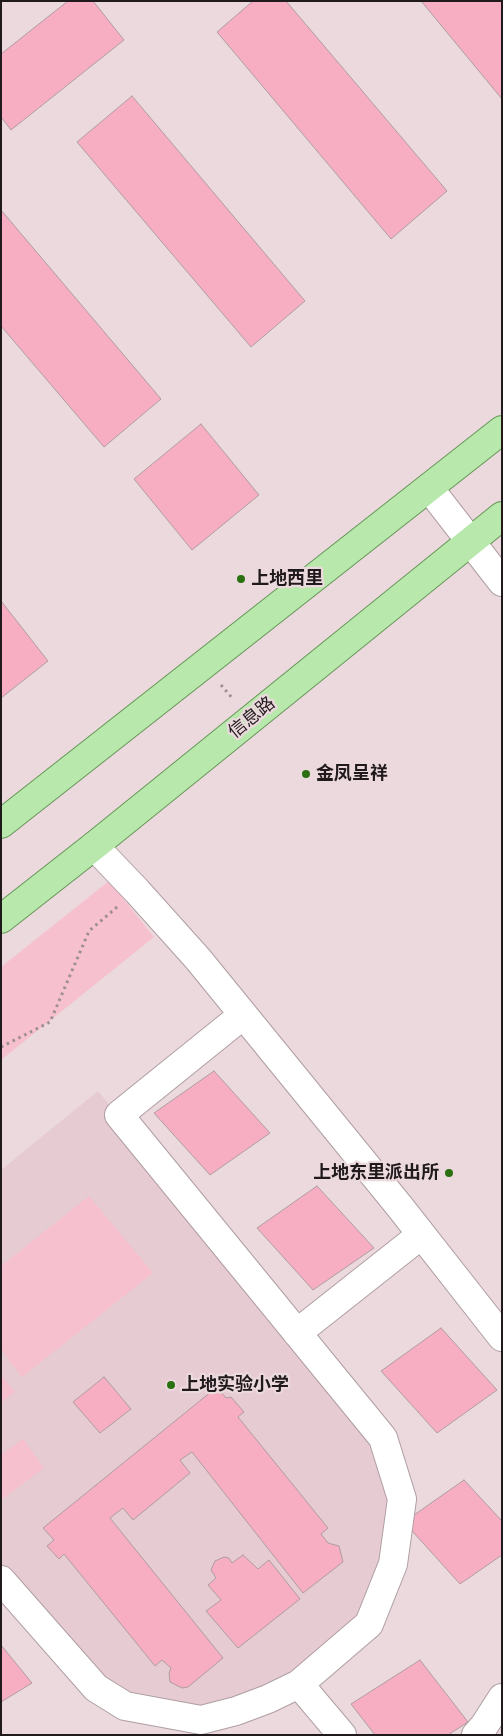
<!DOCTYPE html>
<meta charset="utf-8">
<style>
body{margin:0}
#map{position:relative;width:503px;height:1736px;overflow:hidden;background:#ebd9dd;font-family:Helvetica,sans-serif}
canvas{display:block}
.frame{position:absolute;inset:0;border:2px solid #201a1c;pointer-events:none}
</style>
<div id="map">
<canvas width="503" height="1736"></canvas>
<div class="frame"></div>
</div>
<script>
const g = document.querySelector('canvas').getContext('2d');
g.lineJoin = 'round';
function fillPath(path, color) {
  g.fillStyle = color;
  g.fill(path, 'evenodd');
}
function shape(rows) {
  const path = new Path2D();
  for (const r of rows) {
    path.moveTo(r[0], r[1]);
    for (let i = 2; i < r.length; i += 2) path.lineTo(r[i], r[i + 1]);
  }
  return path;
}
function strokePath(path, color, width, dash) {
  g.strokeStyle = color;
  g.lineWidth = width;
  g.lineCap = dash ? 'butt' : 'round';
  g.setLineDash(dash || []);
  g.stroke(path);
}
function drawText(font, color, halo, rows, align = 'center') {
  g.font = font + ' Helvetica,"Noto Sans SC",sans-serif';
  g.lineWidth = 4.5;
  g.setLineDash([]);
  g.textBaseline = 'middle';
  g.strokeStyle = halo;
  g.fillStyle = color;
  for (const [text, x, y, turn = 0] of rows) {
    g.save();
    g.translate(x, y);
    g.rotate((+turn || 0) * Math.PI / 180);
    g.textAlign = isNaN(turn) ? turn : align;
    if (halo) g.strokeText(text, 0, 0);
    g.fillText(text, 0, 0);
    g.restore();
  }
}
fillPath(shape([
 [98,1091,383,1438,402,1499,369,1624,236,1711,125,1706,1,1579,1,1170]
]), '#e6cbd2');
fillPath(shape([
 [109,881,154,937,1,1060,1,967],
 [89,1196,153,1273,22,1377,1,1350,1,1266],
 [1,1375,15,1392,1,1403],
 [23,1439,44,1468,1,1500,1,1455]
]), '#f6c0ce');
const building = shape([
 [68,1,93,1,124,40,11,130,1,117,1,54,68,1],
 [253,1,286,1,447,191,391,239,217,32,253,1],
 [421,1,502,1,502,99,421,1],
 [132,96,305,301,251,347,77,142,132,96],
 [1,210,161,399,104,447,1,326,1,210],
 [201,424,259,495,192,550,134,479,201,424],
 [1,601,48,661,1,698,1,601],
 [214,1071,270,1133,210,1175,154,1113,214,1071],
 [317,1186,374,1248,313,1290,257,1228,317,1186],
 [441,1328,497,1390,437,1433,381,1371,441,1328],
 [104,1377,131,1409,100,1433,73,1402,104,1377],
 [217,1387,226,1398,231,1397,244,1412,238,1417,328,1528,321,1534,328,1543,339,1546,343,1562,303,1593,192,1452,180,1460,190,1473,133,1520,123,1508,110,1518,223,1658,188,1687,182,1688,170,1682,169,1673,171,1668,162,1660,155,1666,64,1554,59,1559,47,1546,54,1540,43,1528,217,1387],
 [464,1480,502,1521,502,1555,460,1584,404,1522,464,1480],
 [243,1555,258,1569,269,1560,300,1599,238,1648,206,1611,221,1600,208,1585,216,1578,211,1570,215,1561,224,1557,229,1558,232,1563,243,1555],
 [1,1645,32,1683,1,1702,1,1645],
 [420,1660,468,1722,448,1735,375,1735,351,1704,420,1660]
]);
fillPath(building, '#f7aec2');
strokePath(building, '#ae9da1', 1);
const minor = shape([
 [429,488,502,582],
 [94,846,137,891,198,959,400,1207,502,1337],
 [297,1333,421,1235],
 [1,1580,96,1688,125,1706,201,1720,236,1711,268,1699,299,1684,369,1624,393,1564,402,1499,383,1438,119,1115,243,1015],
 [299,1684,342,1735],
 [476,1735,484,1726,502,1698]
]);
const major = shape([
 [1,824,502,430],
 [1,919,94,846,502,516]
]);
strokePath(minor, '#af9ea2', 30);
strokePath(major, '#669657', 30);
strokePath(shape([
 [221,685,233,699],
 [1,1047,50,1022,89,931,117,907]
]), '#9c8e91', 3, [2.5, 4]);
strokePath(minor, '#fff', 28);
strokePath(major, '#b9e8ad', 28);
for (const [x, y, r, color] of [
 [241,579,5,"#2a7010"],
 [306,774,5,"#2a7010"],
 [449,1173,5,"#2a7010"],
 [171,1385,5,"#2a7010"]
]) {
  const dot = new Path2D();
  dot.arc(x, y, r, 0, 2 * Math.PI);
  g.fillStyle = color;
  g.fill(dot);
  strokePath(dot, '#ebd9dd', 2);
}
drawText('bold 18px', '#201a1c', '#ebd9dd', [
 ["上地西里",251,579],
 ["金凤呈祥",316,774],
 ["上地东里派出所",439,1173,"right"],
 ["上地实验小学",181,1385]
], 'left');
drawText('18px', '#201a1c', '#ebd9dd', [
 ["信息路",252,718,-39]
]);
</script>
